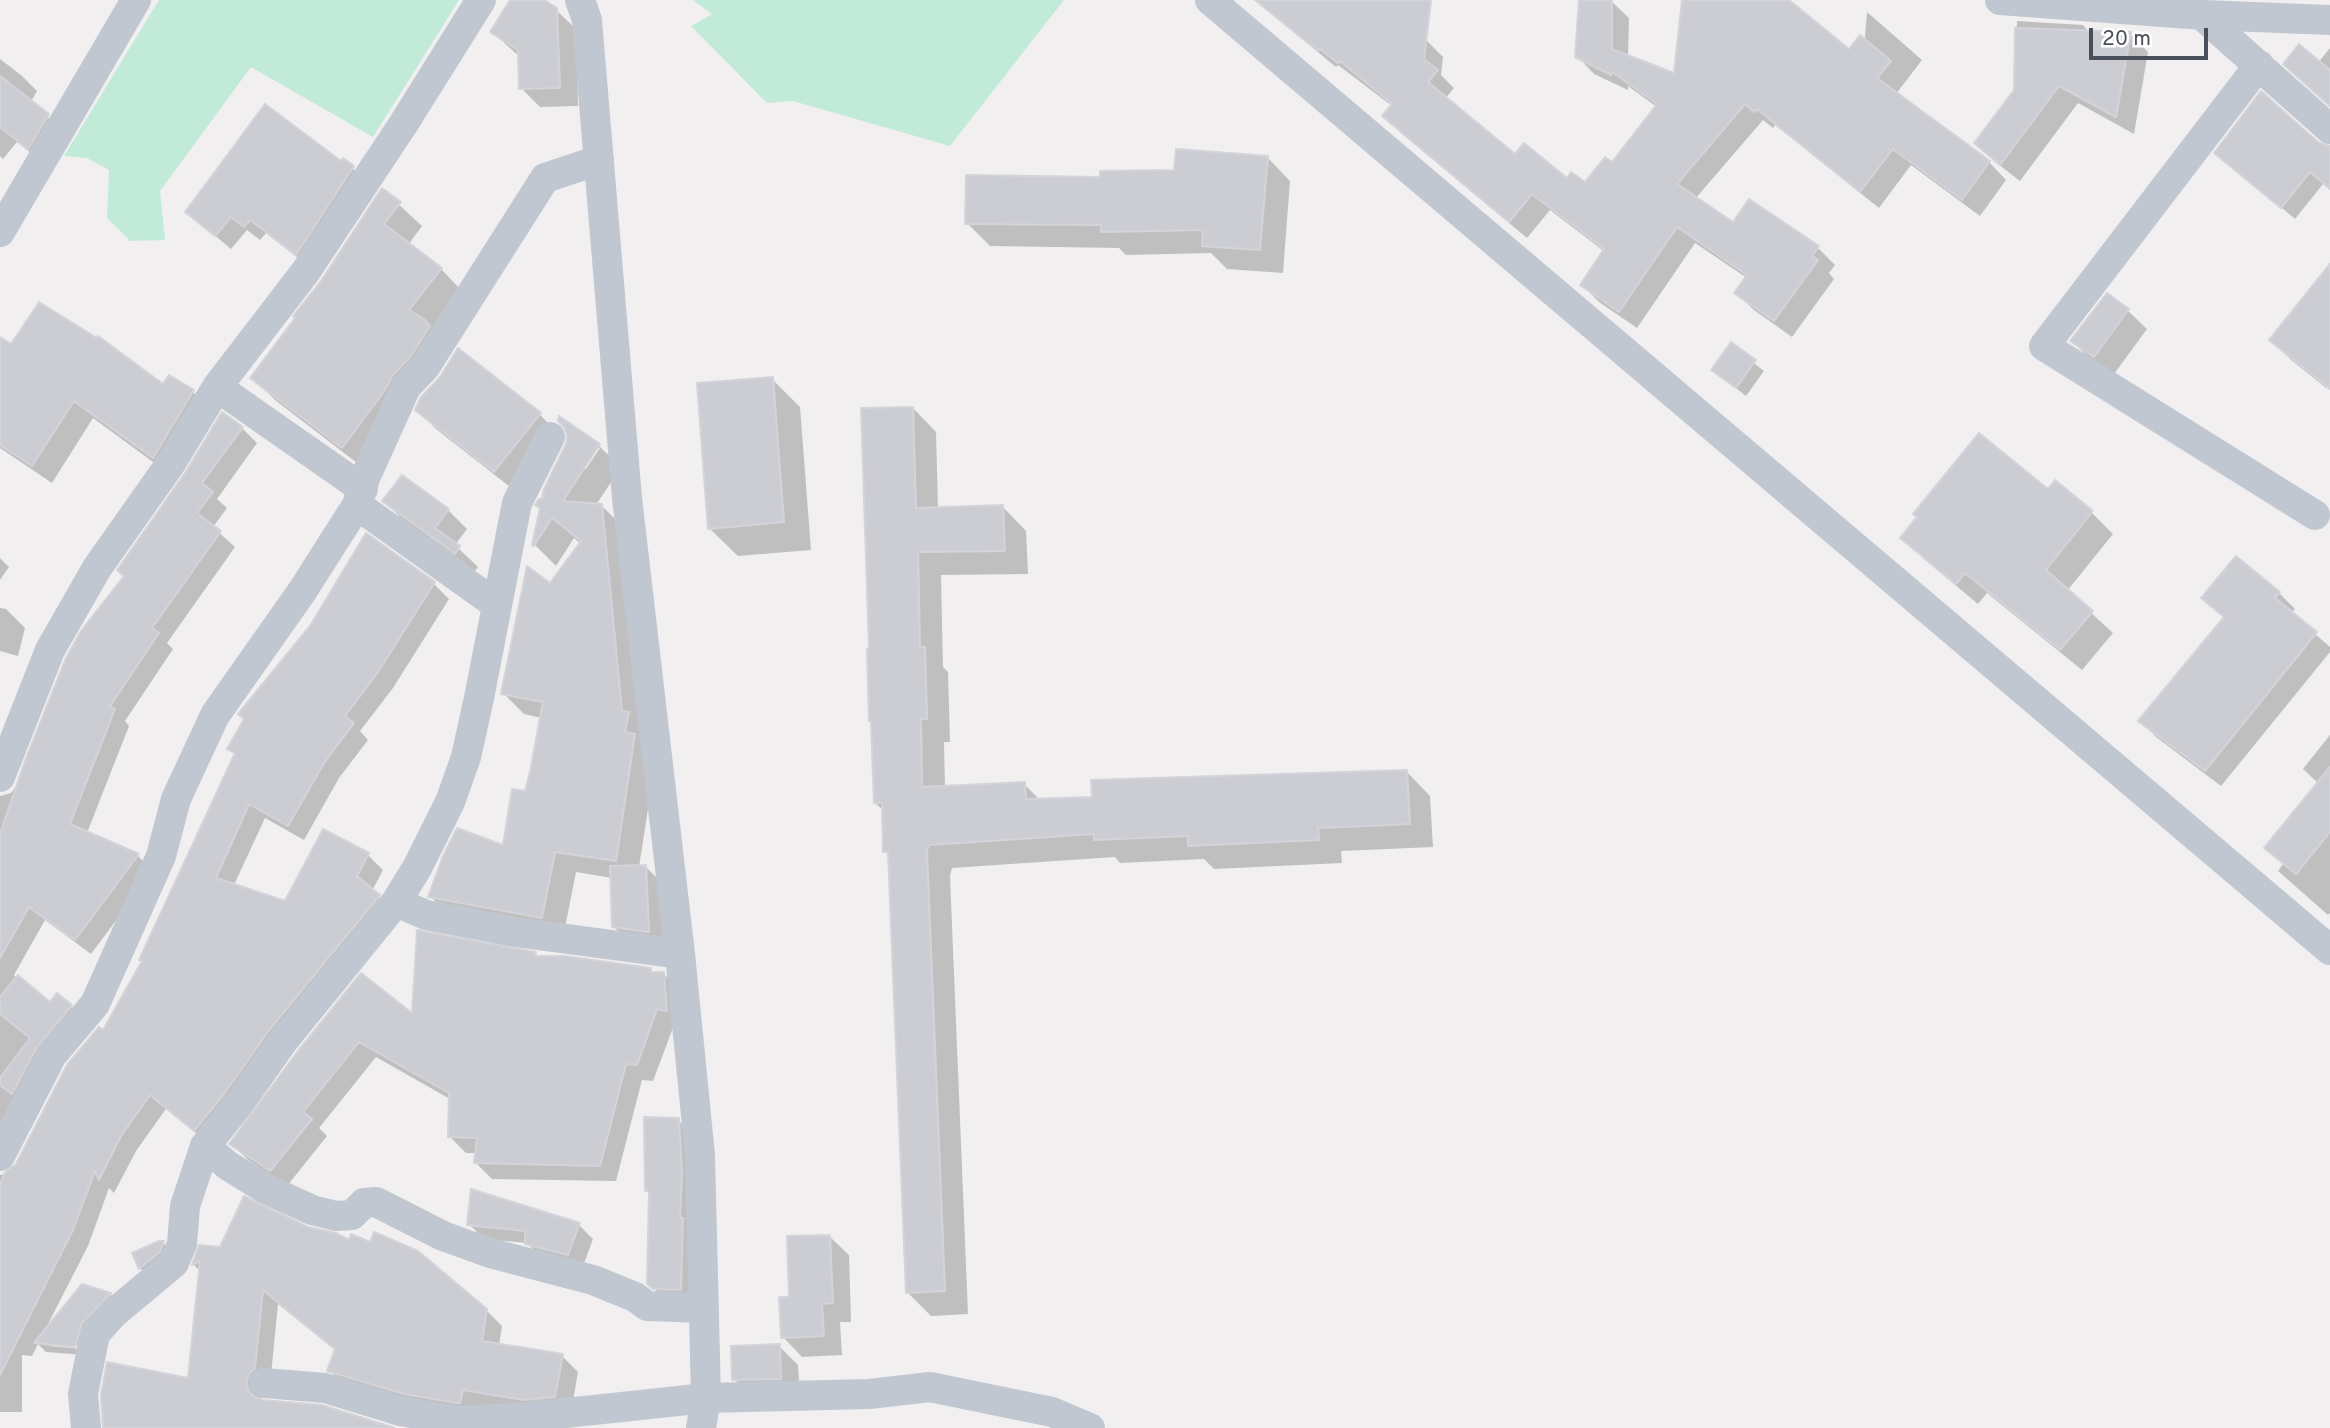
<!DOCTYPE html>
<style>
body{margin:0}
#map{position:relative;width:2330px;height:1428px;overflow:hidden;background:#f1efef;font-family:Overpass,sans-serif}
canvas{display:block}
.scale{position:absolute;left:2089px;top:28px;width:119px;height:32px;box-sizing:border-box;border:4px solid #494f5b;border-top:0;padding-left:9px;font-size:21px;line-height:24px;white-space:nowrap;color:#494f5b;-webkit-text-stroke:5px #fff;paint-order:stroke}
</style>
<div id="map">
<canvas width="2330" height="1428"></canvas>
<div class="scale">20 m</div>
</div>
<script>
const g = document.querySelector('canvas').getContext('2d');
g.lineJoin = 'round';
function fillPath(path, color) {
  g.fillStyle = color;
  g.fill(path, 'evenodd');
}
function shape(rows) {
  const path = new Path2D();
  for (const r of rows) {
    path.moveTo(r[0], r[1]);
    for (let i = 2; i < r.length; i += 2) path.lineTo(r[i], r[i + 1]);
  }
  return path;
}
function strokePath(path, color, width, dash) {
  g.strokeStyle = color;
  g.lineWidth = width;
  g.lineCap = dash ? 'butt' : 'round';
  g.setLineDash(dash || []);
  g.stroke(path);
}
fillPath(shape([
 [159,0,459,0,373,137,251,67,160,191,165,240,130,241,107,218,109,170,87,158,64,156],
 [693,0,1064,0,950,146,793,101,767,103,691,26,712,14]
]), '#c1ebd8');
fillPath(shape([
 [512,0,541,0,556,10,576,29,578,106,540,107,521,88,520,57,492,32],
 [1276,0,1376,0,1425,39,1443,57,1441,75,1454,88,1445,99,1516,157,1567,180,1585,185,1612,165,1657,107,1628,86,1628,90,1594,74,1577,56,1581,0,1611,1,1629,18,1628,57,1676,75,1684,0,1786,0,1863,63,1867,12,1922,60,1896,94,1989,162,2006,180,1980,216,1911,165,1879,208,1775,125,1773,128,1763,120,1695,199,1734,225,1750,201,1818,248,1835,265,1829,273,1834,279,1792,337,1754,310,1736,293,1747,278,1695,243,1637,328,1599,302,1582,285,1605,252,1550,210,1527,238,1401,133,1384,116,1392,106,1338,65,1336,67,1286,26,1269,9],
 [2017,21,2083,25,2087,30,2130,34,2148,52,2134,134,2078,103,2020,181,1994,161,1976,142,2015,91],
 [2330,48,2330,105,2318,63],
 [0,59,21,75,37,91,31,102,64,132,45,164,17,142,3,159,0,156],
 [2318,144,2330,148,2330,189,2323,184,2295,219,2216,153],
 [1267,157,1290,181,1283,273,1227,269,1211,253,1126,255,1119,248,990,246,967,223,1102,179,1176,172],
 [344,160,368,183,312,269,266,233,260,240,247,230,231,249,187,212,341,163],
 [383,190,422,226,408,245,441,269,463,292,415,398,365,469,275,400,252,377,322,282],
 [2330,298,2330,384,2326,388,2290,359,2271,340],
 [2127,310,2147,329,2114,374,2091,360,2072,341],
 [0,339,12,347,164,386,170,377,193,392,212,410,172,476,93,418,52,483,0,448],
 [1731,345,1764,371,1746,396,1713,370],
 [458,350,540,415,559,434,514,490,436,429,417,410],
 [772,379,800,407,811,550,738,556,709,528],
 [913,408,936,432,938,509,1003,507,1026,531,1028,574,941,575,943,667,948,672,950,742,944,742,945,787,1024,784,1041,801,1094,798,1407,772,1430,796,1433,847,1341,851,1342,863,1214,869,1204,859,1120,863,1115,857,952,868,950,876,968,1314,931,1316,907,1292,890,857,885,851,884,811,875,803,871,650],
 [560,419,599,446,621,467,596,505,602,506,623,527,656,757,639,867,646,867,665,886,668,950,633,946,614,927,612,878,576,872,563,938,452,918,430,896,504,848,526,793,542,718,524,714,503,693,550,585,581,544,574,538,556,566,534,544,543,501,568,445,569,435],
 [596,448,600,448,586,469,583,468],
 [242,428,257,443,217,499,227,508,213,527,235,547,167,643,173,649,125,721,129,726,87,833,138,856,153,871,91,954,45,920,14,975,50,1004,70,1006,86,1021,0,1162,0,839,2,834,0,832,0,796,11,793,17,785,67,658],
 [2055,483,2092,513,2113,534,2067,591,2113,633,2082,670,1987,593,1978,604,1924,559,1902,538,2048,492],
 [384,501,448,510,467,529,455,545,478,567,475,571,403,520],
 [367,536,434,584,449,599,393,688,360,731,368,740,339,778,304,840,265,818,234,885,286,903,368,855,383,870,372,891,394,911,211,1145,166,1109,136,1151,114,1193,109,1188,88,1246,45,1330,83,1286,110,1294,119,1303,84,1355,46,1352,38,1344,32,1356,22,1355,22,1412,0,1412,0,1175,10,1173,17,1166,104,1033,144,962,236,755,230,749,311,627],
 [50,1343,83,1346,83,1349,50,1346],
 [0,558,9,567,0,580],
 [2279,593,2295,609,2291,613,2330,647,2330,652,2221,786,2156,737,2140,721,2225,618,2204,598],
 [0,608,6,609,25,628,18,656,0,651],
 [2330,735,2330,913,2328,915,2278,871,2283,864,2266,848,2319,784,2303,769],
 [535,954,539,958,650,969,655,974,664,974,680,991,674,1025,653,1081,642,1080,616,1181,492,1179,476,1163,477,1153,466,1153,450,1137,450,1099,376,1057,319,1128,327,1136,287,1186,248,1160,232,1144,299,1052,413,1017],
 [678,1120,693,1135,695,1303,664,1298,649,1284,651,1194,646,1190],
 [469,1224,579,1225,593,1239,582,1269,542,1258,527,1243,484,1239],
 [829,1236,849,1255,851,1322,840,1322,842,1355,802,1357,783,1337,791,1299],
 [159,1243,163,1243,172,1252,149,1277,140,1268,134,1254],
 [201,1247,486,1310,502,1326,499,1345,562,1356,578,1372,571,1412,474,1419,344,1386,329,1370,336,1351,278,1304,270,1385,265,1390,262,1398,264,1414,390,1428,105,1428,188,1393,201,1272,194,1265],
 [779,1346,798,1365,800,1397,753,1398,734,1379]
]), '#0003');
const building = shape([
 [510,0,544,0,557,8,560,88,519,89,518,50,490,32,510,0],
 [1255,0,1431,0,1424,59,1438,70,1428,82,1515,154,1524,143,1567,178,1571,172,1585,182,1605,157,1612,162,1657,104,1611,71,1611,75,1575,57,1579,0,1612,0,1612,49,1674,73,1682,0,1789,0,1849,49,1860,35,1891,61,1877,78,1990,161,1962,200,1893,149,1860,192,1757,109,1754,112,1745,104,1677,184,1733,222,1749,199,1819,246,1812,256,1818,260,1774,321,1734,293,1747,275,1677,227,1619,312,1580,285,1604,249,1532,194,1509,222,1382,116,1392,104,1340,61,1338,63,1320,49,1318,51,1255,0],
 [2015,28,2131,32,2116,117,2059,86,2000,165,1974,143,2014,90,2015,28],
 [2299,44,2330,70,2330,106,2283,64,2299,44],
 [0,76,49,114,28,149,0,127,0,76],
 [2261,91,2318,142,2330,146,2330,189,2310,172,2281,208,2214,153,2261,91],
 [265,104,341,161,343,158,354,166,296,255,250,220,244,227,231,217,215,236,185,212,265,104],
 [1176,149,1268,156,1260,250,1202,246,1203,230,1101,232,1101,225,965,224,966,175,1100,177,1100,171,1174,170,1176,149],
 [382,188,401,202,384,224,442,268,409,310,425,320,430,326,411,356,393,375,385,390,342,448,250,378,295,318,293,316,321,281,382,188],
 [2330,264,2330,389,2269,340,2330,264],
 [2107,293,2129,309,2094,357,2070,341,2107,293],
 [39,302,97,338,98,336,163,384,169,375,194,390,153,458,74,401,32,466,0,445,0,337,11,344,39,302],
 [1731,342,1756,360,1736,388,1711,370,1731,342],
 [458,348,541,413,494,472,415,410,421,397,440,377,458,348],
 [773,377,784,522,708,529,697,383,773,377],
 [913,407,916,508,1003,505,1005,551,918,552,920,647,925,647,927,719,921,719,922,787,1025,782,1026,799,1092,797,1091,780,1407,770,1410,824,1318,828,1319,840,1188,846,1188,836,1094,840,1094,834,929,845,927,851,945,1291,906,1293,888,852,883,852,882,803,874,803,871,721,869,721,867,649,869,648,861,408,913,407],
 [222,412,243,427,202,483,213,492,197,513,221,531,152,628,159,633,110,706,115,709,70,824,139,854,75,940,29,907,0,958,0,834,26,758,66,658,81,631,124,576,117,570,185,473,222,412],
 [559,416,600,444,563,501,602,504,622,711,629,712,625,732,635,734,616,861,555,852,542,918,428,897,443,856,457,828,503,845,512,789,525,791,530,772,543,702,501,694,527,566,550,583,581,541,552,518,534,546,532,545,540,508,535,505,539,499,542,499,544,489,566,444,567,435,564,427,558,421,559,416],
 [1979,433,2048,489,2055,480,2093,511,2046,570,2093,611,2060,650,1965,573,1956,584,1900,538,1917,517,1913,514,1979,433],
 [402,475,449,509,435,528,460,546,455,554,382,501,402,475],
 [366,533,435,582,378,672,345,716,354,723,324,763,288,826,249,804,216,878,285,901,323,829,369,853,357,876,380,895,270,1029,224,1094,194,1131,150,1095,121,1136,99,1180,95,1171,73,1230,0,1375,0,1185,5,1172,16,1164,67,1065,99,1027,103,1030,142,961,139,960,235,753,227,749,244,719,238,714,310,626,366,533],
 [2236,556,2280,592,2275,598,2317,632,2205,771,2138,721,2224,617,2201,598,2236,556],
 [2330,767,2330,832,2296,874,2264,848,2330,767],
 [646,865,649,932,612,927,610,866,646,865],
 [417,930,536,952,535,956,564,956,651,968,651,972,664,972,667,1011,657,1009,637,1065,626,1064,600,1166,474,1163,477,1138,448,1137,449,1093,359,1042,303,1112,312,1119,270,1171,229,1144,298,1051,361,973,412,1013,417,930],
 [18,975,50,1002,57,993,72,1005,37,1047,12,1094,0,1085,0,1078,30,1038,0,1014,0,997,18,975],
 [644,1117,679,1118,682,1172,680,1218,683,1218,681,1290,653,1289,647,1284,649,1191,645,1191,644,1117],
 [471,1189,580,1223,568,1255,525,1244,525,1231,467,1225,471,1189],
 [244,1196,308,1227,336,1233,349,1240,351,1234,370,1242,374,1232,418,1251,487,1309,482,1341,563,1354,555,1397,524,1400,463,1390,460,1403,457,1403,404,1394,327,1371,335,1349,263,1290,255,1368,249,1374,247,1381,248,1390,254,1397,263,1400,322,1405,395,1428,103,1428,101,1395,107,1362,188,1378,200,1261,192,1265,199,1245,220,1247,244,1196],
 [830,1235,833,1303,822,1304,824,1336,781,1338,779,1297,789,1297,787,1236,830,1235],
 [159,1241,164,1241,160,1252,139,1269,132,1253,159,1241],
 [82,1284,111,1293,82,1323,75,1347,34,1343,82,1284],
 [780,1344,781,1379,732,1380,731,1346,780,1344]
]);
fillPath(building, '#cccdd3');
strokePath(building, '#d3d4da', 2);
strokePath(shape([
 [580,0,587,20,627,498,680,954,700,1155,706,1398,701,1428],
 [1210,0,2330,950],
 [2000,0,2203,15,2330,20],
 [2197,11,2330,129],
 [2259,65,2044,346,2315,515],
 [0,232,136,0],
 [217,387,363,489],
 [357,505,497,605],
 [0,777,50,650,97,568,171,463,217,387,306,271,404,123,481,0],
 [396,902,426,915,515,932,680,954],
 [205,1146,227,1165,264,1188,312,1210,336,1216,352,1215,364,1203,376,1202,443,1236,490,1253,593,1280,635,1297,647,1306,704,1308],
 [0,1156,52,1055,95,1004,161,856,176,799,215,715,303,590,357,505,365,478,406,387,425,367,545,178,599,160],
 [264,1383,325,1388,400,1411,456,1421,519,1418,706,1398,869,1394,930,1387,1052,1412,1090,1428],
 [86,1428,83,1394,95,1334,114,1313,174,1263,182,1244,185,1206,205,1146,238,1105,284,1040,396,902,417,868,450,802,466,757,479,698,517,503,550,437]
]), '#c1c7d0', 30);
</script>
